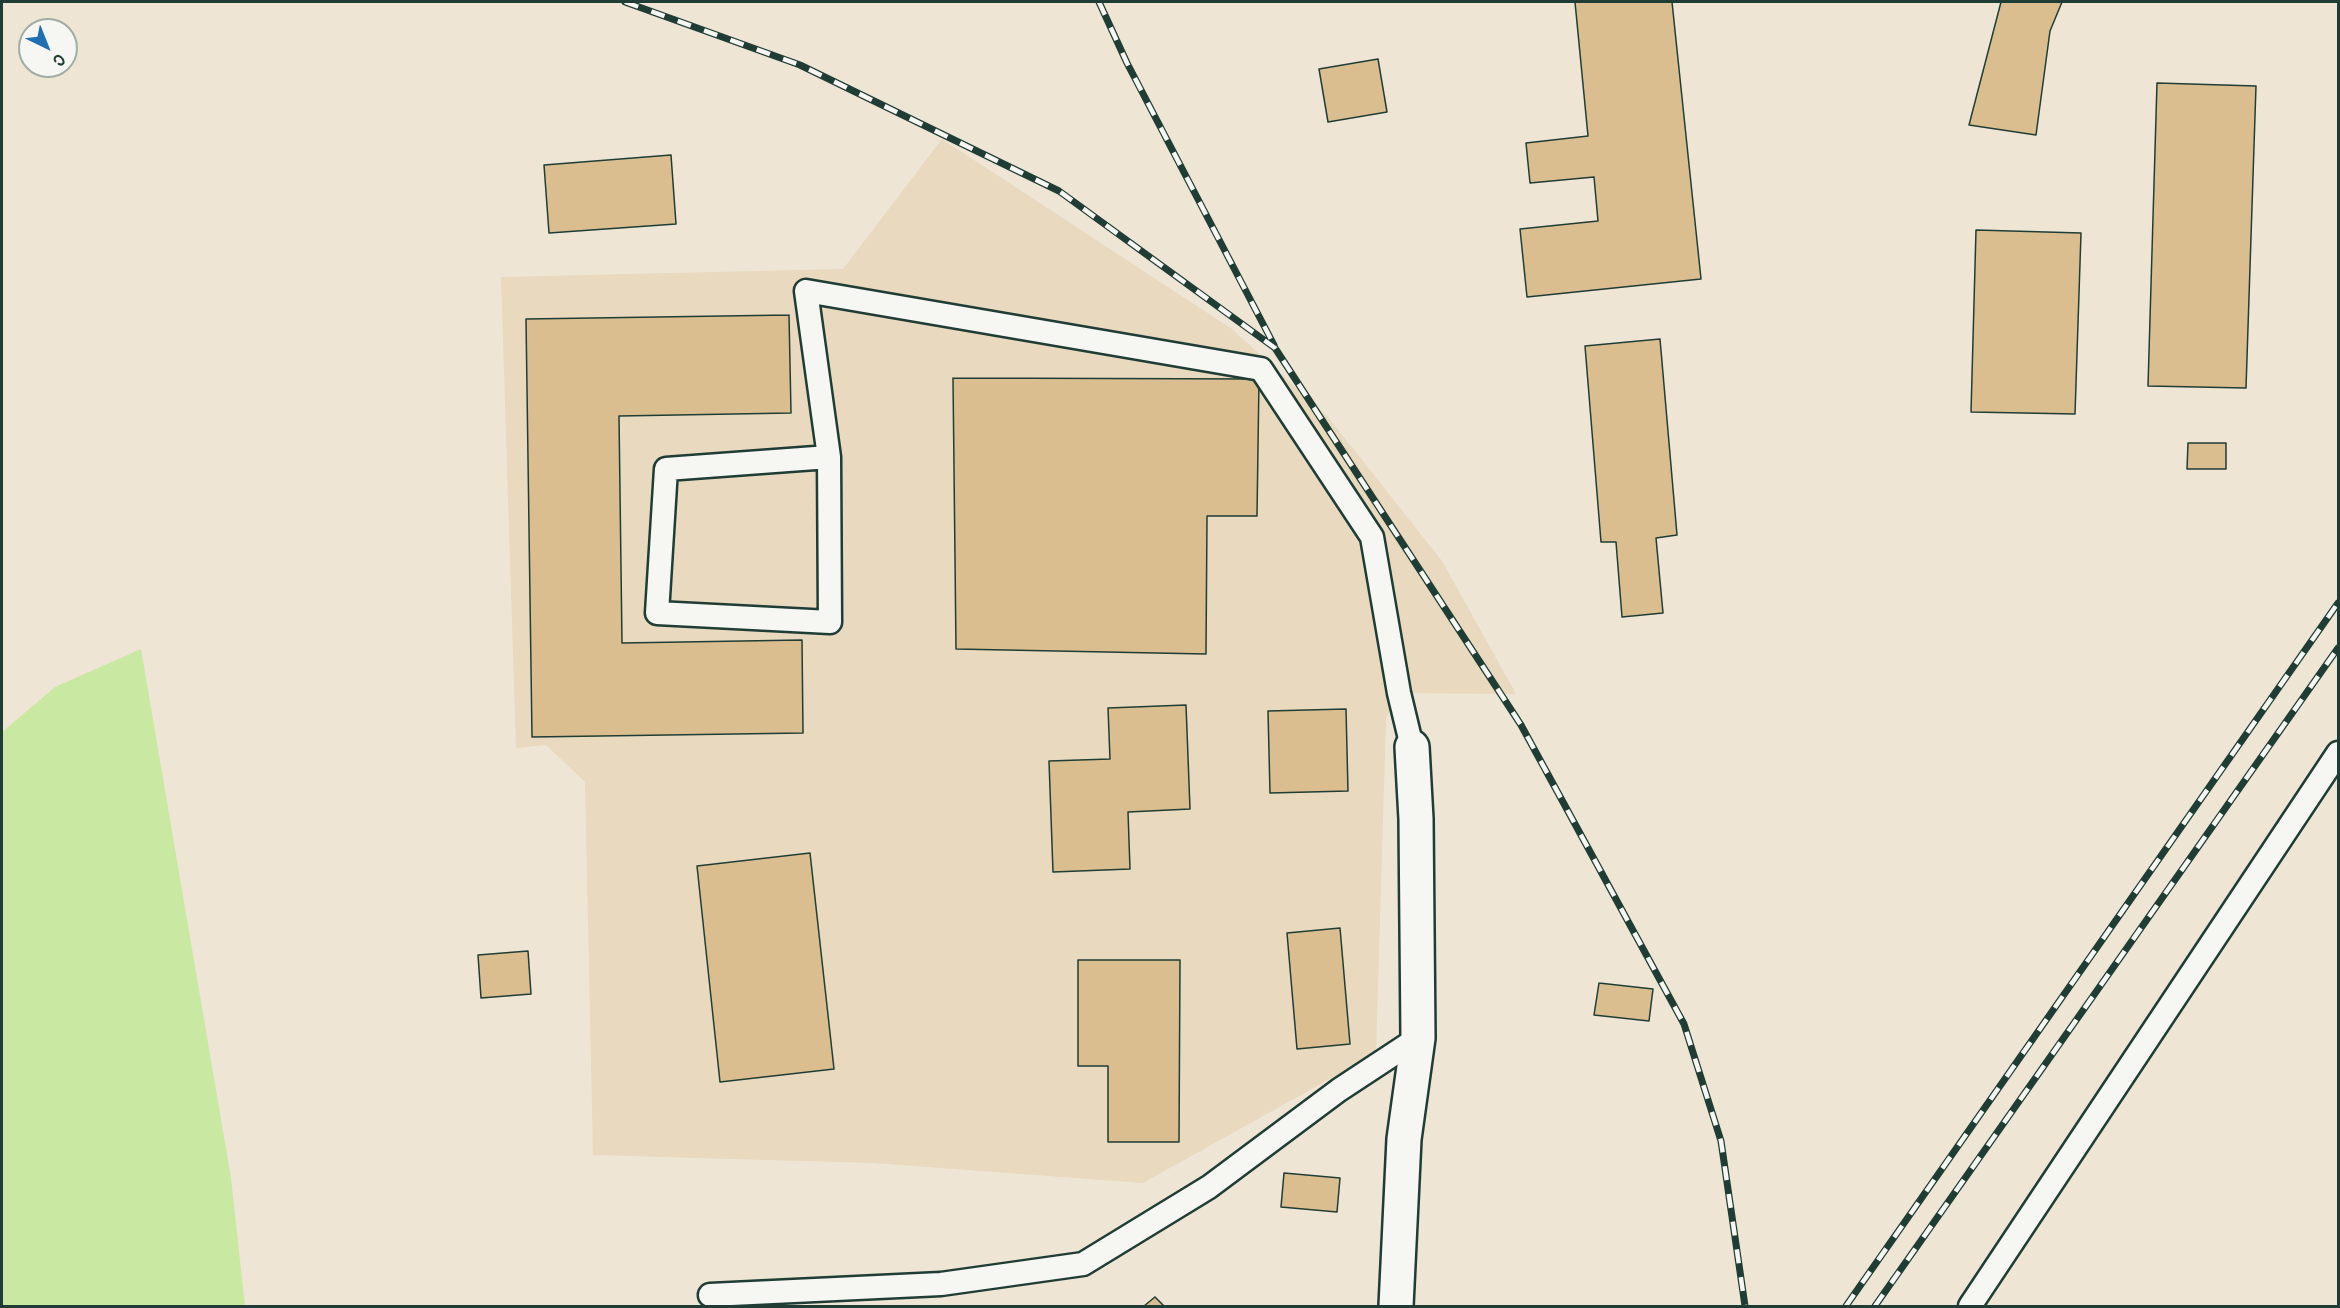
<!DOCTYPE html>
<meta charset="utf-8">
<style>
body{margin:0}
#map{position:relative;width:2340px;height:1308px;overflow:hidden;background:#eee5d4;font-family:Pangolin,sans-serif}
canvas{display:block}
.frame{position:absolute;inset:0;border:3px solid #1f3d34;pointer-events:none}
.north{position:absolute;left:18px;top:18px;width:60px;height:60px;box-sizing:border-box;background:#f6f6f2;border:2px solid #a0aca6;border-radius:50%;rotate:137deg;font-size:16px;font-weight:700;line-height:24px;text-align:center;color:#1f3d34}
.north::after{content:'';display:block;margin:auto;width:21px;height:27px;background:#1f6fb2;clip-path:polygon(50% 0,100% 100%,50% 72%,0 100%)}
</style>
<div id="map">
<canvas width="2340" height="1308"></canvas>
<div class="frame"></div>
<div class="north">С</div>
</div>
<script>
const g = document.querySelector('canvas').getContext('2d');
g.lineJoin = 'round';
function fillPath(path, color) {
  g.fillStyle = color;
  g.fill(path, 'evenodd');
}
function shape(rows) {
  const path = new Path2D();
  for (const r of rows) {
    path.moveTo(r[0], r[1]);
    for (let i = 2; i < r.length; i += 2) path.lineTo(r[i], r[i + 1]);
  }
  return path;
}
function strokePath(path, color, width, dash) {
  g.strokeStyle = color;
  g.lineWidth = width;
  g.lineCap = dash ? 'butt' : 'round';
  g.setLineDash(dash || []);
  g.stroke(path);
}
fillPath(shape([
 [942,139,1232,329,1328,417,1442,561,1516,694,1399,693,1386,718,1376,1053,1143,1183,874,1163,593,1155,585,782,546,745,516,748,501,277,843,269]
]), '#e8d9bf');
fillPath(shape([
 [141,649,231,1178,245,1306,2,1306,2,732,55,687]
]), '#c9e9a2');
const building = shape([
 [1575,2,1672,2,1701,279,1527,297,1520,229,1598,221,1594,177,1530,183,1526,143,1588,136,1575,2],
 [2001,2,2062,2,2050,31,2036,135,1969,125,2001,2],
 [1378,59,1387,112,1328,122,1319,69,1378,59],
 [2157,83,2256,86,2246,388,2148,386,2157,83],
 [671,155,676,224,549,233,544,165,671,155],
 [1976,230,2081,233,2075,414,1971,412,1976,230],
 [789,315,791,413,619,416,622,643,802,640,803,733,532,737,526,319,789,315],
 [1660,339,1677,535,1656,538,1663,613,1622,617,1616,542,1601,542,1585,346,1660,339],
 [953,378,1259,379,1257,516,1207,516,1206,654,956,649,953,378],
 [2188,443,2226,443,2226,469,2187,469,2188,443],
 [1186,705,1190,809,1128,812,1130,869,1053,872,1049,761,1110,759,1108,708,1186,705],
 [1346,709,1348,791,1270,793,1268,711,1346,709],
 [810,853,834,1069,720,1082,697,866,810,853],
 [1340,928,1350,1044,1297,1049,1287,933,1340,928],
 [528,951,531,994,481,998,478,955,528,951],
 [1078,960,1180,960,1179,1142,1108,1142,1108,1066,1078,1066,1078,960],
 [1599,983,1653,989,1649,1021,1594,1015,1599,983],
 [1284,1173,1340,1178,1337,1212,1281,1207,1284,1173],
 [1155,1297,1164,1306,1144,1306,1155,1297]
]);
fillPath(building, '#dbbe8f');
strokePath(building, '#1f3d34', 1.5);
const lane = shape([
 [829,457,830,622,657,613,666,469,829,457,806,291,1261,369,1372,537,1399,693,1412,747],
 [710,1295,941,1284,1083,1264,1209,1187,1339,1090,1418,1038],
 [1970,1306,2338,753]
]);
const street = shape([
 [1396,1306,1404,1139,1418,1038,1416,819,1412,747]
]);
strokePath(lane, '#1f3d34', 27);
strokePath(street, '#1f3d34', 38);
strokePath(lane, '#f6f6f2', 22);
strokePath(street, '#f6f6f2', 33);
const rail = shape([
 [625,2,800,65,1059,191,1275,348,1521,725,1684,1024,1721,1141,1745,1306],
 [1099,2,1127,63,1274,345],
 [1846,1306,2338,603],
 [1875,1306,2338,648]
]);
strokePath(rail, '#1f3d34', 7);
strokePath(rail, '#f6f6f2', 4.5, [14]);
</script>
